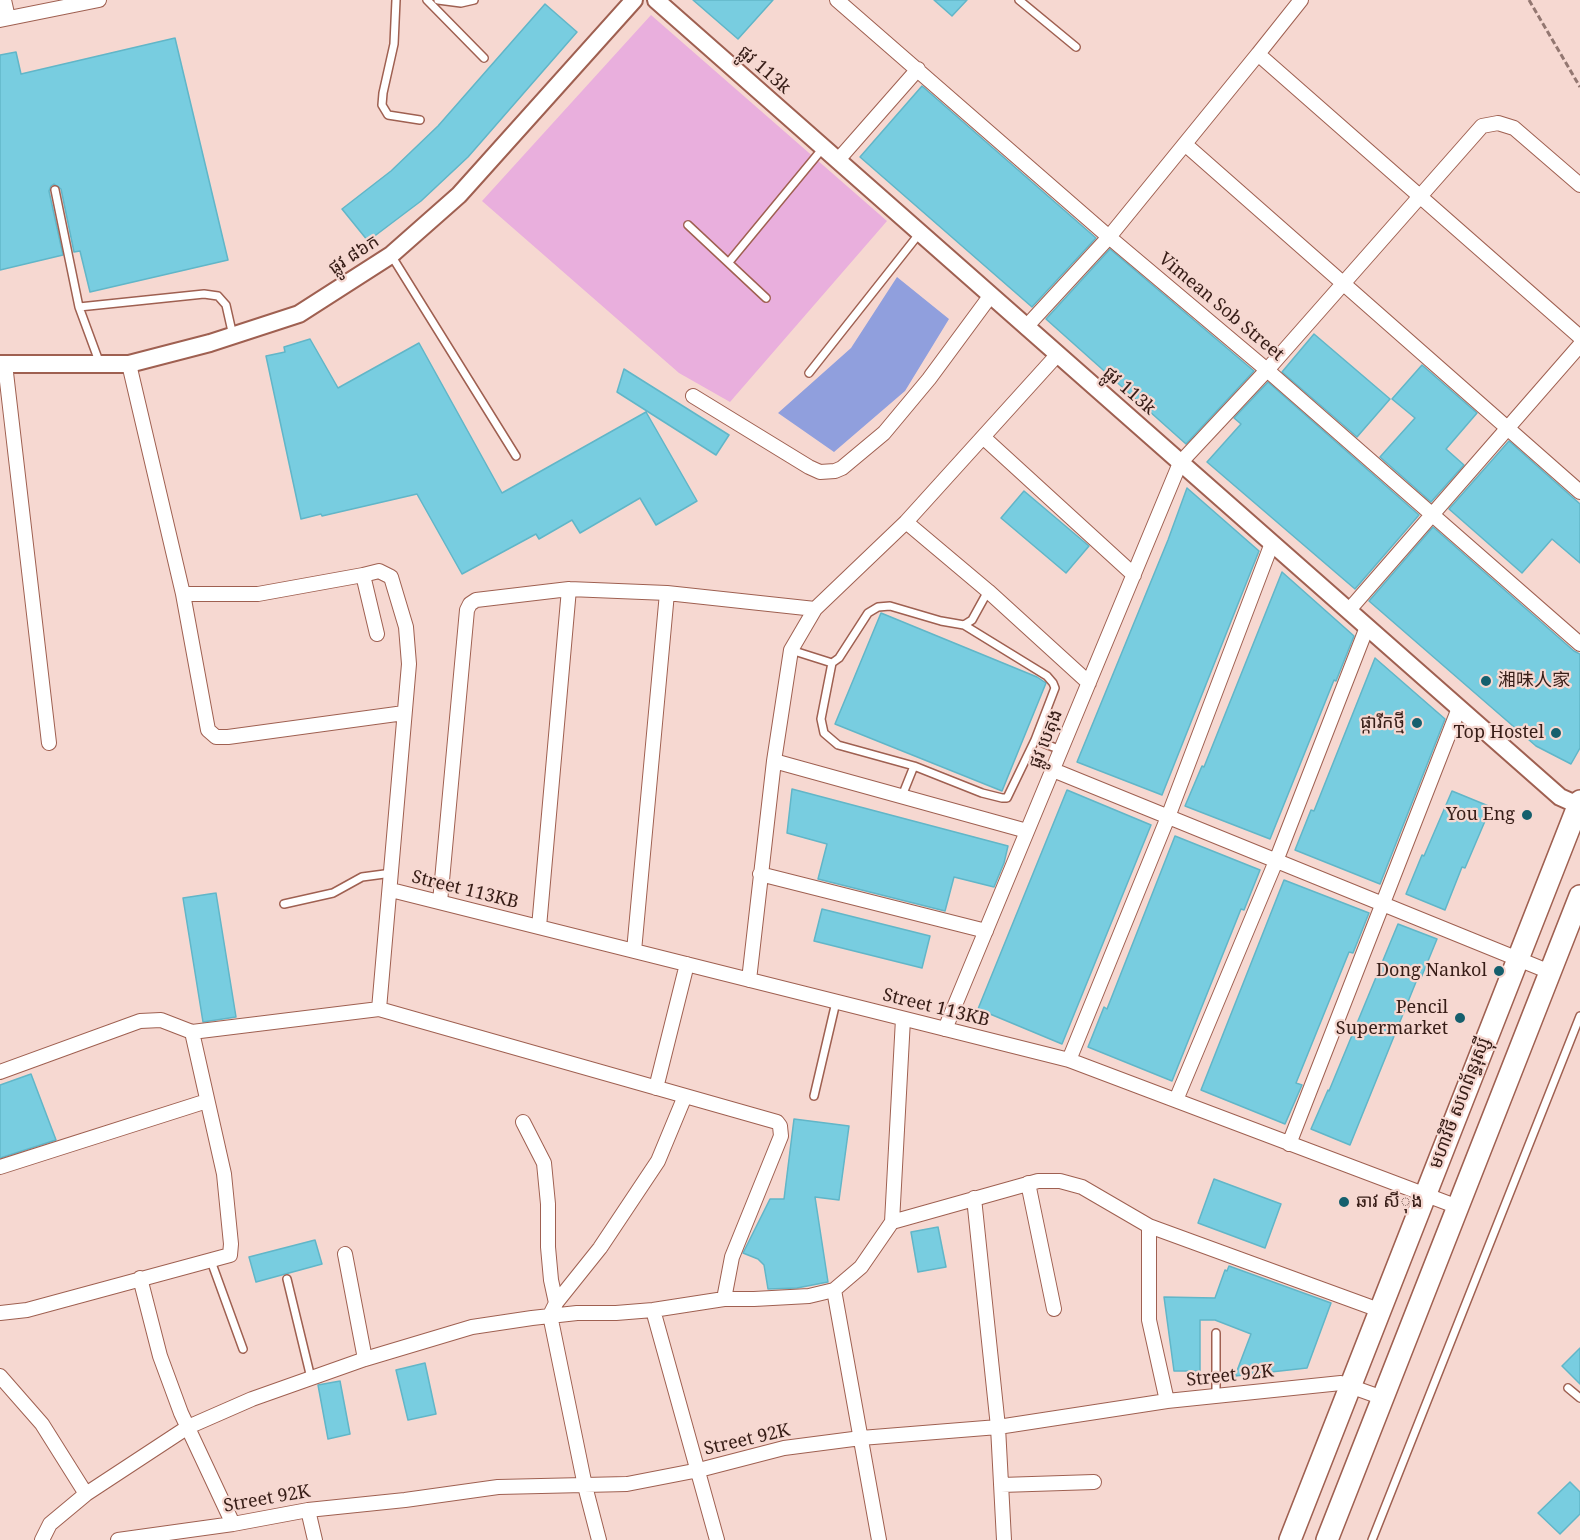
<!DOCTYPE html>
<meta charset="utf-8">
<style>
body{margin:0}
canvas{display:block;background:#f6d8d1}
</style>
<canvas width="1580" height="1540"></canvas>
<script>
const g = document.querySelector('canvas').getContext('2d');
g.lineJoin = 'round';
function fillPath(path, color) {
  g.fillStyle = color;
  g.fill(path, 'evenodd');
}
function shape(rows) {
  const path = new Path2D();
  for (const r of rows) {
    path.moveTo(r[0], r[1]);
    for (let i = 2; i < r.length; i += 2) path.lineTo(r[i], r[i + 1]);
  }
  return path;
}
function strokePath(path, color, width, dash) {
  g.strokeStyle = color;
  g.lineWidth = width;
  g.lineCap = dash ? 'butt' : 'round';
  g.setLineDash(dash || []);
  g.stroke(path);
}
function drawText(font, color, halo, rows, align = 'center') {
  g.font = font + ' "Noto Serif","Noto Sans SC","Noto Sans Khmer",serif';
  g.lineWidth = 4.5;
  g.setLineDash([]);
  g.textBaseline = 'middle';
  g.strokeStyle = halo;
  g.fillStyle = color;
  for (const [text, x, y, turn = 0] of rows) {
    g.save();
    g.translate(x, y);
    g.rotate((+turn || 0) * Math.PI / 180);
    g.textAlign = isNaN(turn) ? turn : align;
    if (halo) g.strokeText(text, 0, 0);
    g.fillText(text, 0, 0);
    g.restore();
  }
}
fillPath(shape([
 [651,15,887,221,730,402,679,373,482,201]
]), '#e9afdd');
fillPath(shape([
 [897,277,949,319,905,391,834,452,778,413,851,348]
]), '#909fdd');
const building = shape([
 [693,0,773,0,738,39,693,0],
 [934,0,967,0,952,16,934,0],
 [545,4,577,32,468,157,421,201,368,241,342,209,391,171,438,126,545,4],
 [175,38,228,260,90,292,80,251,74,252,61,189,54,184,51,186,49,191,63,255,0,270,0,55,16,52,21,74,175,38],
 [922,86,1096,238,1032,307,860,157,922,86],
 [1110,249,1254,371,1186,444,1046,319,1110,249],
 [1314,334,1390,399,1357,437,1282,372,1314,334],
 [310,339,338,388,419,343,502,493,646,412,697,501,656,525,640,498,580,533,572,520,539,539,536,534,462,574,417,494,322,516,321,514,301,519,266,356,285,352,284,347,310,339],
 [1422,365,1477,413,1446,449,1464,465,1431,502,1380,457,1415,418,1392,399,1422,365],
 [624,369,729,435,716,455,617,392,624,369],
 [1268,382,1419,515,1355,589,1207,462,1241,424,1234,418,1268,382],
 [1509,441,1580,504,1580,563,1552,539,1522,573,1449,509,1509,441],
 [1187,488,1259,551,1162,795,1077,762,1168,540,1187,488],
 [1024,491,1089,546,1066,573,1001,518,1024,491],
 [1433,527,1574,651,1580,654,1580,748,1571,764,1536,746,1369,601,1433,527],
 [1282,572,1354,636,1336,681,1334,680,1270,839,1185,806,1202,766,1204,767,1282,572],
 [881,613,1037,677,1046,683,1002,791,835,724,881,613],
 [1375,658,1445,719,1380,884,1295,850,1311,810,1314,811,1375,658],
 [792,789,1008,846,1004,863,994,887,954,877,945,911,818,879,827,844,787,833,792,789],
 [1067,790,1151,825,1062,1044,978,1009,1067,790],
 [1452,791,1491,807,1465,868,1462,867,1445,910,1406,894,1422,855,1424,856,1452,791],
 [1175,836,1260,870,1244,910,1241,909,1172,1081,1088,1047,1104,1007,1107,1009,1175,836],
 [1284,880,1369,913,1353,953,1349,952,1296,1083,1302,1085,1285,1124,1201,1090,1284,880],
 [216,893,236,1017,203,1022,183,898,216,893],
 [822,909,930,936,922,968,814,941,822,909],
 [1398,924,1437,939,1421,978,1418,977,1350,1145,1311,1129,1328,1090,1329,1091,1398,924],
 [31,1074,56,1140,0,1158,0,1085,31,1074],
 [794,1119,849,1126,839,1200,815,1197,828,1282,797,1288,768,1289,764,1265,758,1259,743,1253,770,1199,784,1199,794,1119],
 [1214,1179,1281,1204,1265,1248,1198,1223,1214,1179],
 [938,1227,946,1267,918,1272,911,1232,938,1227],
 [315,1240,322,1264,256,1282,249,1257,315,1240],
 [1229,1266,1331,1303,1307,1368,1235,1376,1251,1334,1215,1320,1200,1320,1200,1371,1174,1371,1164,1297,1215,1298,1225,1270,1227,1271,1229,1266],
 [1580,1348,1580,1384,1562,1366,1580,1348],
 [425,1363,436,1414,408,1420,396,1370,425,1363],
 [340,1381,350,1434,328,1439,318,1385,340,1381],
 [1570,1482,1580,1492,1580,1514,1560,1534,1538,1513,1570,1482]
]);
fillPath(building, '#78cde0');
strokePath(building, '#61b6c8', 1.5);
const service = shape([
 [396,0,394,44,383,93,382,105,388,115,420,120],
 [427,0,484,58],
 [438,0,461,3,474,0],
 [1019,0,1076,47],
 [55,190,79,307,100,364],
 [688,225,766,298],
 [391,255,516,456],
 [729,262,823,148],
 [79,307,204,294,218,296,226,305,233,336],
 [809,373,919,234],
 [791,650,832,663,839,658,868,613,878,607,890,606,941,621,964,625,972,620,988,591],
 [832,663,821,719,824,733,838,745,914,766,982,793,1002,798,1007,798,1035,740,1055,688,1053,683,1047,676,964,625],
 [1035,740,1061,750],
 [902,796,914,766],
 [284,904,333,893,362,877,392,873],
 [814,1096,836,1002],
 [211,1261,243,1349],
 [287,1279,311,1378],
 [1216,1333,1216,1396],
 [1568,1388,1580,1398],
 [1372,1540,1580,1016]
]);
const minor = shape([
 [4,0,8,18],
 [837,0,1109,237,1267,370,1580,644],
 [1301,0,1258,54,1580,337],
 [0,20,99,0],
 [1186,145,1580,492],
 [838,160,918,69],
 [1026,327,1109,237,1258,54],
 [5,364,49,743],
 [129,364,183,594,208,730,216,737,228,737,404,713],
 [693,396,809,467,820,472,835,471,842,468,884,433,929,379,991,295],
 [983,437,1134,575],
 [906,522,988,591,1089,683],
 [363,575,379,571,391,577,406,627,409,664,379,1009],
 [183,594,258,594,363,575,377,634],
 [1349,610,1580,345],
 [774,761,1027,831],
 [1053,770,1550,972],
 [760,874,986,931],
 [391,890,1069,1060,1458,1207],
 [440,902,467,610,470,604,476,600,569,589,667,593,815,609],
 [539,927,569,589],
 [634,951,667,593],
 [749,980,774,761,791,650,815,609,906,522,1058,354],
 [945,1029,1180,463,1267,370,1482,126,1498,123,1514,128,1580,185],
 [1069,1060,1168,817,1272,543],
 [0,1072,140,1021,161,1020,192,1032,379,1009,777,1122,780,1126,781,1136,732,1257,724,1299],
 [656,1088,687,964],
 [1176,1100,1276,861,1367,627],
 [523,1122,544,1163,548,1204,548,1247,551,1280,556,1303],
 [1289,1144,1459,708],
 [0,1167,207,1101],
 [1028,1183,1054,1309],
 [974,1198,998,1427,1004,1540],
 [892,1222,1038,1181,1060,1181,1082,1187,1149,1226,1379,1310],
 [1149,1226,1149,1320,1167,1401],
 [345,1254,365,1359],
 [140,1278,160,1356,181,1413,233,1524],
 [834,1290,879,1540],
 [653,1310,717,1540],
 [0,1313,27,1310,230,1255,231,1244,224,1174,192,1032],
 [0,1376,42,1424,86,1494],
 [1001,1485,1094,1482],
 [308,1510,315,1540],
 [42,1540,50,1524,86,1494,188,1427,252,1399,365,1359,472,1327,532,1318,577,1313,616,1313,653,1310,724,1299,754,1299,809,1296,834,1290,861,1267,892,1222,903,1019],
 [118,1540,233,1524,308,1510,405,1500,498,1487,627,1484,699,1470,784,1448,861,1438,998,1427,1167,1401,1341,1383,1383,1398],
 [599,1540,585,1486,550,1315,556,1303,600,1248,658,1161,685,1096]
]);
const tertiary = shape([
 [656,0,1560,797,1580,806],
 [0,364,129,364,210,343,299,314,391,255,459,195,634,0]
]);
const trunk = shape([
 [1290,1540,1580,801],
 [1327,1540,1580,896]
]);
strokePath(service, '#9f6051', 10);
strokePath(minor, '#9f6051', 16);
strokePath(tertiary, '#9f6051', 20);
strokePath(trunk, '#9f6051', 24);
strokePath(shape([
 [1529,0,1580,87]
]), '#937771', 3, [6, 3]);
strokePath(service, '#fff', 7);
strokePath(minor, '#fff', 14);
strokePath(tertiary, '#fff', 16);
strokePath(trunk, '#fff', 21);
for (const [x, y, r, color] of [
 [1486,681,6,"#155f6d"],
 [1417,723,6,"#155f6d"],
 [1556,733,6,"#155f6d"],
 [1527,815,6,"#155f6d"],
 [1499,971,6,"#155f6d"],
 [1460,1018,6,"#155f6d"],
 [1344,1202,6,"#155f6d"]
]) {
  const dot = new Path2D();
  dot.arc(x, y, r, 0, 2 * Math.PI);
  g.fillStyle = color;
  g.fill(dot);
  strokePath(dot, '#f6d8d1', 2);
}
drawText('18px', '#371d17', '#f6d8d1', [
 ["ផ្លូវ 113k",764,70,41],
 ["ផ្លូវ ៨៦ក",354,255,-33],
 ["Vimean Sob Street",1221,307,40],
 ["ផ្លូវ 113k",1129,391,41],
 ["ផ្លូវ បេតុង",1046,739,-68],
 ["Street 113KB",465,890,14],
 ["Street 113KB",936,1008,14],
 ["មហាវិថី សហព័ន្ធរុស្ស៊ី",1460,1103,-69],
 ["Street 92K",1230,1376,-6],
 ["Street 92K",747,1440,-13],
 ["Street 92K",267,1499,-10]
]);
drawText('18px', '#371d17', '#f6d8d1', [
 ["湘味人家",1498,681,"left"],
 ["ផ្ការីកថ្មី",1405,723],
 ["Top Hostel",1544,733],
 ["You Eng",1515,815],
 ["Dong Nankol",1487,971],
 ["Pencil",1448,1008],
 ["Supermarket",1448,1029],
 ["ឆាវ សីុង",1356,1202,"left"]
], 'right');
</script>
